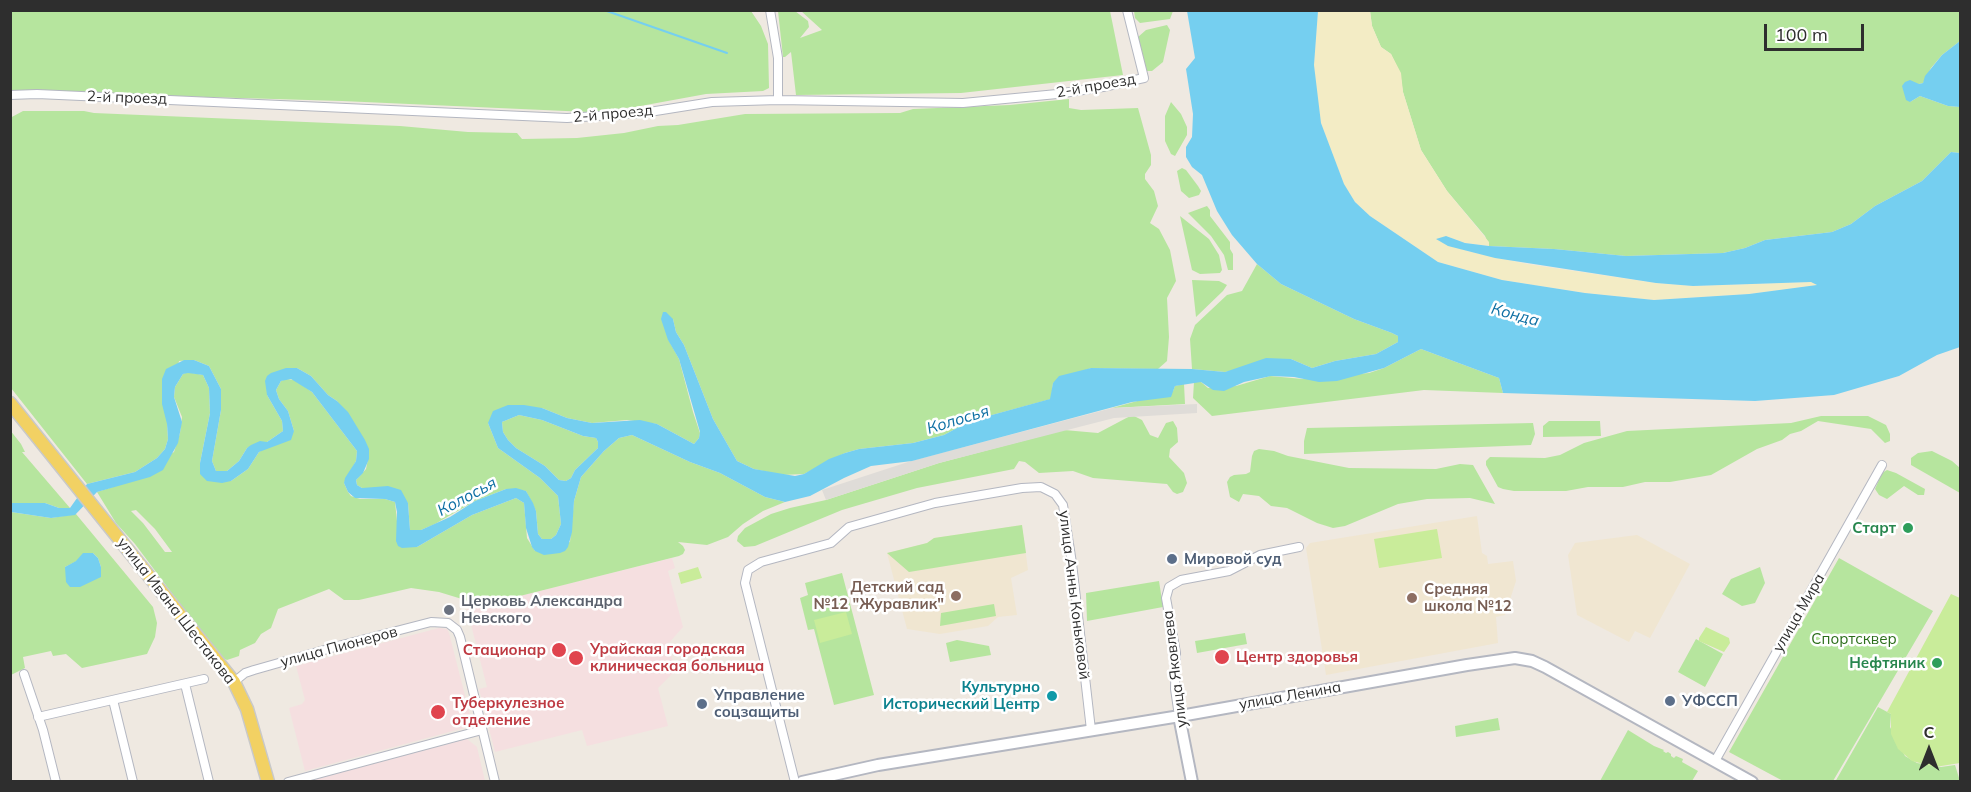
<!DOCTYPE html>
<meta charset="utf-8">
<style>
body{margin:0}
#map{position:relative;width:1971px;height:792px;overflow:hidden;background:#efe9e1;font-family:Mulish,sans-serif}
canvas{display:block}
.frame{position:absolute;inset:0;border:12px solid #2e2e2e;pointer-events:none}
.north{position:absolute;left:1899px;top:720px;width:60px;height:60px;-webkit-text-stroke:4px #fff;paint-order:stroke;rotate:0deg;font-size:16px;font-weight:700;line-height:24px;text-align:center;color:#2e2e2e}
.north::after{content:'';display:block;margin:auto;width:21px;height:27px;background:#2e2e2e;clip-path:polygon(50% 0,100% 100%,50% 72%,0 100%)}
.scale{position:absolute;left:1764px;top:24px;width:100px;height:27px;box-sizing:border-box;border:3px solid #2e2e2e;border-top:0;padding-left:8px;font-size:18px;line-height:21px;white-space:nowrap;color:#2e2e2e;-webkit-text-stroke:4px #fff;paint-order:stroke}
</style>
<div id="map">
<canvas width="1971" height="792"></canvas>
<div class="frame"></div>
<div class="north">С</div>
<div class="scale">100 m</div>
</div>
<script>
const g = document.querySelector('canvas').getContext('2d');
g.lineJoin = 'round';
function fillPath(path, color) {
  g.fillStyle = color;
  g.fill(path, 'evenodd');
}
function shape(rows) {
  const path = new Path2D();
  for (const r of rows) {
    path.moveTo(r[0], r[1]);
    for (let i = 2; i < r.length; i += 2) path.lineTo(r[i], r[i + 1]);
  }
  return path;
}
function strokePath(path, color, width, dash) {
  g.strokeStyle = color;
  g.lineWidth = width;
  g.lineCap = dash ? 'butt' : 'round';
  g.setLineDash(dash || []);
  g.stroke(path);
}
function drawText(font, color, halo, rows, align = 'center') {
  g.font = font + ' Mulish,sans-serif';
  g.lineWidth = 5;
  g.setLineDash([]);
  g.textBaseline = 'middle';
  g.strokeStyle = halo;
  g.fillStyle = color;
  for (const [text, x, y, turn = 0] of rows) {
    g.save();
    g.translate(x, y);
    g.rotate((+turn || 0) * Math.PI / 180);
    g.textAlign = isNaN(turn) ? turn : align;
    if (halo) g.strokeText(text, 0, 0);
    g.fillText(text, 0, 0);
    g.restore();
  }
}
fillPath(shape([
 [1477,516,1482,553,1487,556,1488,564,1513,561,1516,581,1505,615,1496,617,1498,643,1326,675,1306,548,1310,543],
 [1022,525,1028,570,1011,578,1017,615,998,617,988,626,940,634,907,629,887,553,927,543,934,538],
 [1637,535,1690,564,1650,638,1635,631,1629,642,1577,615,1568,555,1575,543]
]), '#f0e6d1');
fillPath(shape([
 [672,558,675,568,668,571,683,627,668,644,676,673,672,674,658,688,668,726,587,746,582,730,495,752,479,689,487,687,467,609],
 [439,628,447,629,449,633,471,719,464,728,305,771,289,708,302,704,305,700,296,666],
 [467,739,477,747,485,781,309,781]
]), '#f5dfe0');
fillPath(shape([
 [10,11,751,11,761,26,768,44,769,88,763,91,706,94,635,107,588,112,342,101,37,92,11,93],
 [778,11,795,11,808,21,809,27,800,38,822,30,801,11,1110,11,1123,75,961,93,796,95,791,52,785,57,783,57],
 [1173,11,1170,19,1140,23,1135,18,1134,11],
 [1370,11,1960,11,1960,41,1942,55,1931,68,1923,83,1919,84,1910,102,1920,96,1948,106,1960,107,1960,153,1951,152,1922,181,1875,206,1851,224,1832,232,1765,240,1745,248,1723,253,1626,256,1554,249,1489,246,1485,236,1447,191,1421,150,1403,92,1400,73,1391,54,1381,47,1372,26],
 [1167,25,1170,30,1163,62,1152,71,1146,71,1138,37,1146,30],
 [1069,99,1069,108,1081,110,1138,108,1151,155,1151,165,1145,174,1145,179,1154,191,1158,206,1150,223,1159,229,1170,250,1176,281,1167,298,1169,337,1167,361,1158,369,1091,368,1053,383,1051,399,970,421,944,435,913,443,859,449,845,453,804,474,782,475,754,469,737,461,713,419,684,345,676,332,673,319,668,339,679,359,693,412,700,433,699,438,694,444,657,424,627,420,592,423,567,418,542,408,488,423,498,448,540,478,558,496,561,524,556,535,551,539,542,539,538,534,536,511,526,491,506,489,475,501,435,524,421,530,410,530,408,503,372,488,362,488,357,485,356,480,366,469,369,454,337,401,328,395,311,376,297,368,292,368,267,395,282,421,283,431,267,442,247,448,239,461,227,471,221,472,216,471,212,461,221,410,221,389,209,366,194,360,179,361,167,424,168,439,165,449,157,458,135,472,87,484,11,388,10,118,23,111,84,111,94,113,400,126,468,132,517,133,522,139,577,138,624,133,658,126,678,125,745,114,900,113,913,109,1010,105],
 [1171,102,1181,114,1187,127,1187,135,1175,156,1171,154,1165,141,1165,116],
 [1182,168,1186,170,1198,186,1201,191,1199,195,1189,198,1181,191,1177,171],
 [1207,206,1210,210,1210,216,1230,242,1230,249,1233,254,1233,270,1228,270,1224,255,1211,236,1188,213],
 [1180,216,1209,239,1219,255,1222,270,1220,273,1200,274,1192,270],
 [1257,264,1281,284,1354,319,1392,333,1398,336,1398,342,1376,354,1335,361,1312,368,1291,359,1225,372,1192,369,1190,339,1195,325,1227,295,1242,291],
 [1192,280,1219,281,1227,285,1223,291,1196,317],
 [1421,349,1499,378,1503,393,1424,390,1212,416,1193,398,1194,382,1201,382,1208,388,1236,386,1270,376,1303,379,1369,373,1384,368],
 [188,372,203,375,209,388,210,413,200,463,231,481,248,469,259,452,294,431,288,411,279,399,276,390,281,381,286,379,295,380,312,392,357,451,356,461,344,483,348,492,351,496,360,499,385,499,395,502,397,521,417,547,472,515,516,498,524,503,527,538,535,551,570,542,574,501,581,477,604,451,619,438,632,435,690,462,720,473,765,497,785,502,763,511,743,524,728,537,707,545,678,542,683,546,685,550,683,554,679,556,488,604,475,603,439,592,411,588,359,600,344,600,329,589,278,609,271,628,261,634,255,643,240,650,239,656,227,660,219,656,135,544,116,523,97,492,125,483,174,452,180,433,182,417,174,397,175,387,183,374],
 [136,510,155,529,172,552,165,552,143,523,131,511],
 [1184,384,1185,404,1112,408,1173,391,1175,386],
 [519,415,542,420,583,436,596,438,598,442,598,448,575,470,571,478,566,481,559,480,545,466,516,448,508,440,503,432,502,422],
 [1132,415,1142,420,1150,435,1158,438,1166,423,1173,421,1177,428,1178,442,1170,449,1169,457,1184,473,1187,483,1183,492,1177,494,1173,492,1167,484,1093,478,1073,471,1039,473,1025,462,1019,461,1014,469,917,488,842,510,755,546,744,547,737,541,738,536,745,528,771,514,790,508,826,500,939,463,1064,430,1098,433],
 [1821,416,1868,416,1886,425,1890,434,1890,441,1885,443,1871,429,1818,421,1801,431,1790,434,1782,440,1757,449,1711,475,1670,482,1645,482,1623,487,1588,487,1566,491,1514,491,1503,489,1498,487,1486,465,1486,461,1490,457,1545,458,1560,455,1584,443,1627,431,1791,423],
 [1549,421,1600,421,1601,436,1543,437,1543,426],
 [1533,423,1535,434,1531,445,1304,454,1304,441,1307,428],
 [10,430,21,444,25,452,22,452,70,508,59,508,45,503,11,503],
 [1259,449,1274,451,1288,456,1349,468,1436,469,1460,464,1473,465,1495,504,1470,498,1427,499,1398,504,1345,526,1333,528,1317,523,1287,508,1271,506,1259,496,1243,494,1239,502,1230,497,1227,482,1230,477,1234,475,1246,474,1250,472,1252,456,1254,451],
 [1932,451,1952,461,1960,468,1960,493,1911,465,1911,458,1918,453],
 [1887,470,1896,473,1925,489,1924,495,1918,495,1904,486,1887,499,1879,495,1875,489,1882,473],
 [11,512,51,518,76,514,153,607,157,623,155,637,147,654,82,668,66,654,53,656,51,651,23,657,25,668,11,675],
 [93,553,98,558,101,567,65,567],
 [1022,525,1026,553,909,572,887,553,927,543,934,538],
 [1839,558,1933,611,1833,781,1783,781,1729,752],
 [1760,567,1765,583,1755,603,1742,606,1722,594,1731,579],
 [842,573,874,695,834,705,814,629,808,630,800,598,808,595,805,583],
 [1159,581,1163,607,1087,621,1086,593],
 [994,604,996,616,940,626,941,613],
 [1245,633,1247,644,1197,653,1195,641],
 [1696,639,1723,654,1705,687,1678,672],
 [957,640,989,646,991,655,950,662,946,643],
 [1878,707,1891,714,1890,727,1905,756,1917,763,1941,767,1955,765,1960,781,1835,782],
 [1498,718,1500,730,1456,737,1455,726],
 [1628,730,1654,746,1664,750,1663,751,1666,753,1668,752,1671,754,1671,756,1674,758,1676,756,1683,759,1682,762,1698,771,1692,781,1600,781]
]), '#b6e59e');
fillPath(shape([
 [1318,11,1370,11,1372,26,1381,47,1391,54,1401,73,1403,92,1421,150,1447,191,1489,242,1489,246,1465,243,1446,236,1467,251,1527,264,1656,283,1693,286,1811,282,1818,285,1749,294,1654,300,1585,293,1502,280,1438,262,1370,216,1355,202,1344,185,1321,123,1317,97,1314,65]
]), '#f3ecc5');
fillPath(shape([
 [1437,529,1442,558,1379,568,1374,539],
 [698,567,702,578,681,584,678,573],
 [1951,594,1960,598,1960,763,1935,767,1912,761,1898,749,1891,734,1891,714,1887,712],
 [846,612,852,634,820,643,814,620],
 [1706,627,1729,638,1730,643,1724,652,1699,641,1699,638]
]), '#c9ec9a');
fillPath(shape([
 [1197,404,1197,413,1114,418,939,463,826,500,822,490,911,461,1112,408]
]), '#dfdcd8');
fillPath(shape([
 [1187,11,1318,11,1314,65,1321,123,1344,184,1355,202,1370,216,1438,262,1502,280,1585,293,1654,300,1749,294,1817,285,1811,282,1693,286,1656,283,1495,258,1448,246,1436,239,1446,236,1465,243,1489,246,1554,249,1626,256,1723,253,1745,248,1765,240,1832,232,1851,224,1875,206,1922,181,1951,152,1960,153,1960,347,1937,355,1899,376,1834,395,1755,401,1503,393,1499,378,1421,349,1384,368,1337,381,1319,382,1294,377,1271,376,1244,382,1224,391,1213,390,1201,382,1175,386,1171,397,1132,402,912,461,871,466,844,478,810,496,785,502,765,497,720,473,690,462,632,435,619,438,604,451,581,477,574,501,572,532,568,547,565,551,560,553,544,555,535,551,532,547,526,528,524,503,516,498,472,515,417,547,402,548,398,546,396,541,397,512,395,502,385,499,355,498,348,492,344,483,345,478,356,461,357,451,312,392,291,379,281,381,276,390,279,399,288,411,294,431,291,440,259,452,248,469,231,481,222,483,207,481,200,474,200,463,210,413,209,388,203,375,188,373,183,374,175,387,174,397,182,422,178,443,163,470,150,477,97,492,75,515,51,518,11,512,11,503,45,503,59,508,70,508,87,484,135,472,157,458,165,449,168,439,167,424,162,404,162,379,166,369,184,360,194,360,209,366,221,389,221,410,212,461,216,471,227,471,239,461,247,448,251,445,260,441,267,442,283,431,282,421,267,395,265,381,267,376,271,373,286,368,297,368,311,376,328,395,337,401,348,412,365,440,369,449,369,459,363,473,356,480,357,485,362,488,388,486,401,490,408,503,410,530,421,530,450,517,475,501,506,489,516,488,526,491,533,503,536,511,538,534,542,539,551,539,556,535,561,524,558,496,540,478,498,448,488,423,493,411,508,405,524,405,542,408,567,418,592,423,640,420,657,424,694,444,699,438,700,432,679,359,668,340,661,319,663,312,666,312,673,319,676,332,684,345,713,419,737,461,754,469,795,476,804,474,829,459,845,453,859,449,913,443,944,435,970,421,1050,399,1053,383,1059,376,1091,368,1192,369,1225,372,1266,358,1291,359,1312,368,1335,361,1376,354,1398,342,1398,336,1392,333,1354,319,1281,284,1257,264,1232,235,1217,211,1202,175,1192,167,1186,157,1186,147,1192,137,1193,114,1186,69,1195,58],
 [519,415,542,420,583,436,596,438,598,442,598,448,575,470,571,478,566,481,559,480,545,466,516,448,508,440,503,432,502,422],
 [1960,41,1960,107,1948,106,1920,96,1910,102,1906,100,1902,86,1905,82,1910,80,1919,84,1923,83,1925,76,1942,55],
 [83,553,93,553,98,558,101,567,101,577,80,587,70,587,66,582,65,567,76,561]
]), '#75cff0');
strokePath(shape([
 [604,10,727,53]
]), '#75cff0', 2);
const street = shape([
 [770,10,778,58,778,100],
 [10,95,37,94,567,118,643,113,712,102,778,100,963,103,1057,94,1103,87,1144,78,1127,10],
 [24,674,43,730,56,782],
 [234,682,245,673,254,670,342,645,431,622,448,623,457,630,460,637,495,782],
 [185,684,209,782],
 [113,700,133,782],
 [1179,716,1175,689,1176,653,1166,598,1169,587,1181,580,1229,571,1260,555,1299,547],
 [38,717,204,679],
 [1715,761,1882,465],
 [288,782,482,730],
 [795,782,745,583,748,570,761,562,831,543,849,527,935,503,1022,488,1041,487,1055,494,1063,505,1072,563,1091,730]
]);
const secondary = shape([
 [1179,716,1192,782],
 [802,782,878,765,1186,715,1467,665,1515,658,1532,661,1545,667,1752,782]
]);
const primary = shape([
 [10,403,234,682,247,709,268,782]
]);
strokePath(street, '#b4b7c1', 10);
strokePath(secondary, '#b4b7c1', 14);
strokePath(primary, '#c9c9c9', 15);
strokePath(street, '#fff', 8);
strokePath(secondary, '#fff', 10);
strokePath(primary, '#f2d163', 12);
for (const [x, y, r, color] of [
 [1908,528,6,"#2e9e5b"],
 [1172,559,6,"#5c6f8a"],
 [956,596,6,"#8d6e63"],
 [1412,598,6,"#8d6e63"],
 [449,610,6,"#6b7280"],
 [559,650,8,"#e0444e"],
 [1222,657,8,"#e0444e"],
 [576,658,8,"#e0444e"],
 [1937,663,6,"#2e9e5b"],
 [1052,696,6,"#0f9aa8"],
 [1670,701,6,"#5c6f8a"],
 [702,704,6,"#5c6f8a"],
 [438,712,8,"#e0444e"]
]) {
  const dot = new Path2D();
  dot.arc(x, y, r, 0, 2 * Math.PI);
  g.fillStyle = color;
  g.fill(dot);
  strokePath(dot, '#fff', 2);
}
drawText('15px', '#2e2e2e', '#fff', [
 ["2-й проезд",1096,86,-10],
 ["2-й проезд",127,98,2],
 ["2-й проезд",613,114,-5],
 ["улица Анны Коньковой",1074,595,83],
 ["улица Ивана Шестакова",176,611,52],
 ["улица Мира",1799,613,-60],
 ["улица Пионеров",339,647,-15],
 ["улица Яковлева",1175,669,-97],
 ["улица Ленина",1290,696,-10]
]);
drawText('bold 15px', '#27864d', '#fff', [
 ["Старт",1896,528],
 ["Нефтяник",1925,663]
], 'right');
drawText('bold 15px', '#4e5e75', '#fff', [
 ["Мировой суд",1184,559],
 ["Управление",714,695],
 ["соцзащиты",714,712],
 ["УФССП",1682,701]
], 'left');
drawText('bold 15px', '#785e54', '#fff', [
 ["Детский сад",944,587],
 ["№12 \"Журавлик\"",944,604],
 ["Средняя",1424,589,"left"],
 ["школа №12",1424,606,"left"]
], 'right');
drawText('bold 15px', '#5b616d', '#fff', [
 ["Церковь Александра",461,601],
 ["Невского",461,618]
], 'left');
drawText('15px', '#2c6e1b', '#fff', [
 ["Спортсквер",1854,639]
]);
drawText('bold 15px', '#be3a42', '#fff', [
 ["Урайская городская",590,649],
 ["клиническая больница",590,666],
 ["Стационар",546,650,"right"],
 ["Центр здоровья",1236,657],
 ["Туберкулезное",452,703],
 ["отделение",452,720]
], 'left');
drawText('bold 15px', '#0d838f', '#fff', [
 ["Культурно",1040,687],
 ["Исторический Центр",1040,704]
], 'right');
drawText('italic 16px', '#0d6fa3', '#fff', [
 ["Конда",1515,315,15],
 ["Колосья",958,420,-17],
 ["Колосья",467,497,-28]
]);
</script>
